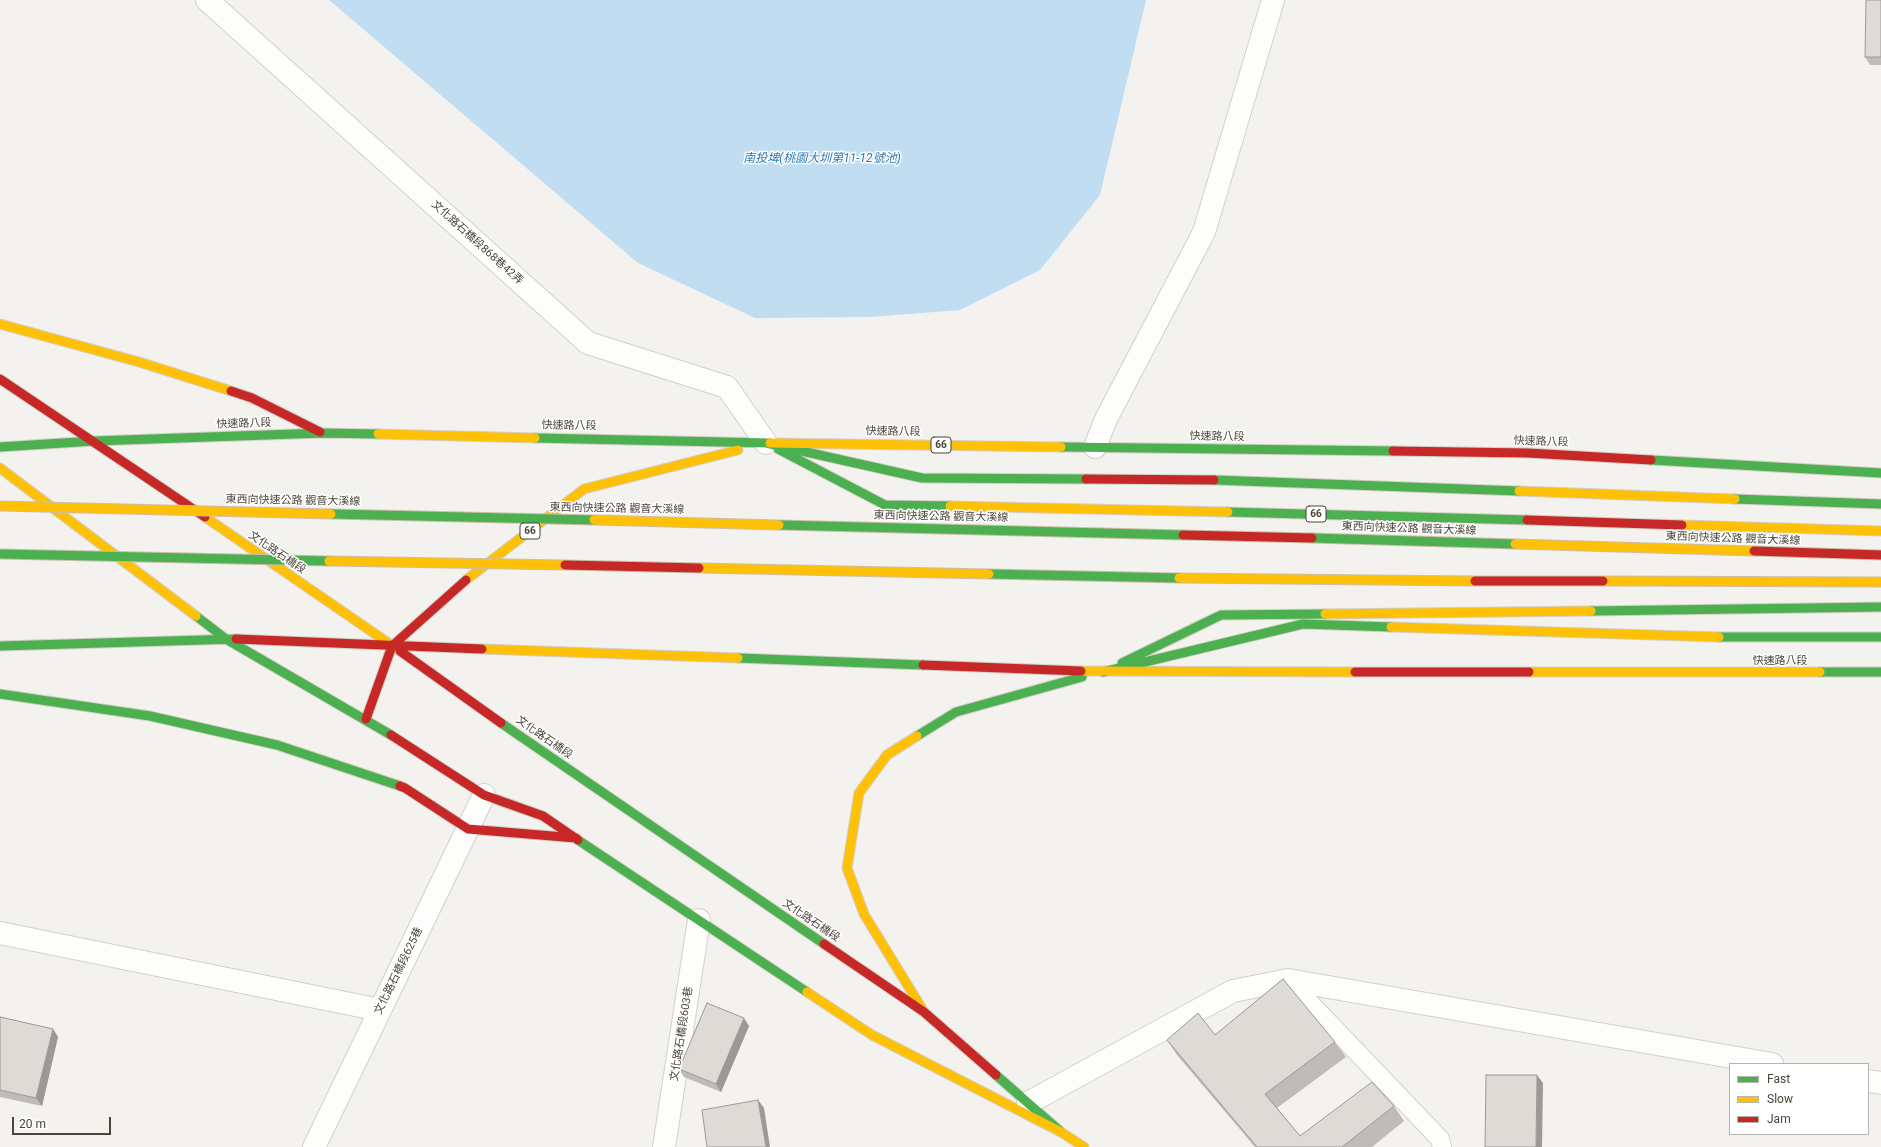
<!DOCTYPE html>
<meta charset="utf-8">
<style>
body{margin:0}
#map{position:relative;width:1881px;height:1147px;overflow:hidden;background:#f4f2ee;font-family:Roboto,sans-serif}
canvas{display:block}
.legend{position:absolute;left:1729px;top:1063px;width:140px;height:72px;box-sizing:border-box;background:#fff;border:1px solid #b7b4b0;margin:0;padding:5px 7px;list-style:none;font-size:12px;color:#4b4439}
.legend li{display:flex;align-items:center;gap:8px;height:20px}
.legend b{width:20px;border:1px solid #b7b4b0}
.scale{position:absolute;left:12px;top:1117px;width:99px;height:18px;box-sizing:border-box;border:2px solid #4b4439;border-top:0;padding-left:5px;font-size:12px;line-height:14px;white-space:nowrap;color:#4b4439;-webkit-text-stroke:3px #fff;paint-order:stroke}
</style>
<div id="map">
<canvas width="1881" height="1147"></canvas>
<ul class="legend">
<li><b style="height:5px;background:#4caf50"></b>Fast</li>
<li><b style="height:5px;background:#ffc107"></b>Slow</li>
<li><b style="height:5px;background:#c62828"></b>Jam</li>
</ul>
<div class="scale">20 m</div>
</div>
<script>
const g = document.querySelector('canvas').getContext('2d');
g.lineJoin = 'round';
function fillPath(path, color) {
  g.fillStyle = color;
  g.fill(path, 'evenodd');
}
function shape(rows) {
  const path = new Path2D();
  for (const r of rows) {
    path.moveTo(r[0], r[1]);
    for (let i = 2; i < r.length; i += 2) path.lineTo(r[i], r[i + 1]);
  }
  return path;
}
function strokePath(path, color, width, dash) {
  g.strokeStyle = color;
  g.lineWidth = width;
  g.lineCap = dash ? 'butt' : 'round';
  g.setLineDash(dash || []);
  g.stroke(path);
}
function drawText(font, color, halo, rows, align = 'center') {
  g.font = font + ' Roboto,"Noto Sans TC",sans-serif';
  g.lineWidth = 3;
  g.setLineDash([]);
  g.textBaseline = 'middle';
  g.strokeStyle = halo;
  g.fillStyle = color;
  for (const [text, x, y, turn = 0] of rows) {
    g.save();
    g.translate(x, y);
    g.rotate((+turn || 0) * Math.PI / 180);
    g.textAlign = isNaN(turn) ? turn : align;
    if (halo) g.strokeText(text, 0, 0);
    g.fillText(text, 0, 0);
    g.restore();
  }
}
fillPath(shape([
 [329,0,1146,0,1100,195,1040,270,960,310,870,317,755,318,638,263]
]), '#c0ddf1');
const lane = shape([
 [1288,980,1440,1139,1442,1147]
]);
const street = shape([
 [207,0,588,343,727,387,766,443],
 [1095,447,1106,419,1204,232,1273,0],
 [0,933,380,1010],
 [1868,1081,1881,1083],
 [1028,1103,1233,991,1288,980,1772,1064],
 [314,1147,484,795],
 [664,1147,699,920]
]);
const fast = shape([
 [535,438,770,443],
 [766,443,922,478,1086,479],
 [0,447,94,441,323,433,378,434],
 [1061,447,1393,451],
 [778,449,885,505,950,506],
 [1651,460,1881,473],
 [1214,480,1519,491],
 [1735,499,1881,504],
 [1228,512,1527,520],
 [1591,611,1881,607],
 [196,616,226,639,391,735],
 [1719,637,1881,637],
 [0,646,236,639],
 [738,658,923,665],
 [1122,663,1221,615,1325,614],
 [1103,672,1303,624,1391,627],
 [1820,672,1881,672],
 [0,694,150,716,277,745,400,786],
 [501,723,824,944],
 [917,736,956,712,1082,677],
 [578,840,807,992],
 [996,1075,1061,1132]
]);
const slow = shape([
 [0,324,139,362,231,391],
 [378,434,535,438],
 [770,443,1061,447],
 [0,468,196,616],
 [1519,491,1735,499],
 [950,506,1228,512],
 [205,517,400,651],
 [1682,525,1881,531],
 [466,580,584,489,738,450],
 [1325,614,1591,611],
 [1391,627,1719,637],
 [482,649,738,658],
 [1081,671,1355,672],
 [1529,672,1820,672],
 [917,736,887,755,859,793,847,868,864,914,924,1012],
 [807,992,872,1035,1061,1132,1084,1147]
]);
const jam = shape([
 [0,379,205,517],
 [231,391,252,398,320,432],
 [1393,451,1528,453,1651,460],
 [1086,479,1214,480],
 [1527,520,1682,525],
 [236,639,482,649],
 [400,651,501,723],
 [923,665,1081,671],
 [1355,672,1529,672],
 [366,719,392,646,466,580],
 [391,735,484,795,543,816,578,840],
 [400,786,405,788,468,829,576,838],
 [824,944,924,1012,996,1075]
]);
strokePath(lane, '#d2d0cb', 20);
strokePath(street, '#d2d0cb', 24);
strokePath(fast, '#d3cfc5', 11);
strokePath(slow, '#d3cfc5', 11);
strokePath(jam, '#d3cfc5', 11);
strokePath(lane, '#fdfdfc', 18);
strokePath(street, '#fdfdfc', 22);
strokePath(fast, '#4caf50', 9);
strokePath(slow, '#ffc107', 9);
strokePath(jam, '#c62828', 9);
const fastBridge = shape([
 [331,514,594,520],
 [779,525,1183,535],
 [1312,538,1515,544],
 [0,554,329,561],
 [989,574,1179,578]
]);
const slowBridge = shape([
 [0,506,331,514],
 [594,520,779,525],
 [1515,544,1754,551],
 [329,561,565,565],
 [699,568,989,574],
 [1179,578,1475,581],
 [1603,581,1881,582]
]);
const jamBridge = shape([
 [1183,535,1312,538],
 [1754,551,1881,555],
 [565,565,699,568],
 [1475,581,1603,581]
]);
strokePath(fastBridge, '#ccbfa9', 11, []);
strokePath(slowBridge, '#ccbfa9', 11, []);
strokePath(jamBridge, '#ccbfa9', 11, []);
strokePath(fastBridge, '#4caf50', 9);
strokePath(slowBridge, '#ffc107', 9);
strokePath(jamBridge, '#c62828', 9);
fillPath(shape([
 [1881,0,1881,65,1870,65,1865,57],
 [0,1017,53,1029,58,1037,42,1106,0,1097],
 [749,1026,721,1092,684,1077,679,1069],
 [1215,1035,1335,1042,1346,1057,1277,1108,1300,1136,1394,1106,1404,1121,1372,1147,1255,1147,1177,1055,1167,1040]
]), '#bfbcb8');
fillPath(shape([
 [744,1018,749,1026,721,1092,716,1084],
 [53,1029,58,1037,42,1106,36,1098],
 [1537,1075,1543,1083,1542,1147,1536,1147],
 [758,1100,764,1108,770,1147,766,1147]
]), '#9b9996');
const building = shape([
 [1866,0,1881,0,1881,57,1865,57,1866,0],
 [1283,979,1335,1042,1265,1094,1300,1136,1372,1082,1394,1106,1342,1147,1257,1147,1167,1040,1198,1013,1215,1035,1283,979],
 [707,1003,744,1018,716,1084,679,1069,707,1003],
 [0,1017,53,1029,36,1098,0,1090,0,1017],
 [1486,1075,1537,1075,1536,1147,1485,1147,1486,1075],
 [758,1100,766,1147,707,1147,702,1110,758,1100]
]);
fillPath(building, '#dedbd6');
strokePath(building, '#9b9996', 1);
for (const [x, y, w] of [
 [941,445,20],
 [1316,514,20],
 [530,531,20]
]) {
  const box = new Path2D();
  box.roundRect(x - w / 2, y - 8, w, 16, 3);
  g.fillStyle = '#fff';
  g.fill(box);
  strokePath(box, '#4b4439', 1);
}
drawText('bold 10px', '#4b4439', null, [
 ["66",941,445],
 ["66",1316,514],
 ["66",530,531]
]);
drawText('11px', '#4b4439', '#fff', [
 ["文化路石橋段868巷42弄",477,243,42],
 ["快速路八段",244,424,-2],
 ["快速路八段",569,426,1],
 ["快速路八段",893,432,1],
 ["快速路八段",1217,437,1],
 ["快速路八段",1541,442,2],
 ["東西向快速公路 觀音大溪線",293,501,1],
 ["東西向快速公路 觀音大溪線",617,509,1],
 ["東西向快速公路 觀音大溪線",941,517,1],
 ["東西向快速公路 觀音大溪線",1409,529,2],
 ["東西向快速公路 觀音大溪線",1733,539,2],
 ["文化路石橋段",277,553,34],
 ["快速路八段",1780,661],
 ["文化路石橋段",544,738,35],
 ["文化路石橋段",811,921,34],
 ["文化路石橋段625巷",399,971,-64],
 ["文化路石橋段603巷",682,1034,-81]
]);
drawText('italic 12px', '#2e7ab2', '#fff', [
 ["南投埤(桃園大圳第11-12號池)",822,159]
]);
</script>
